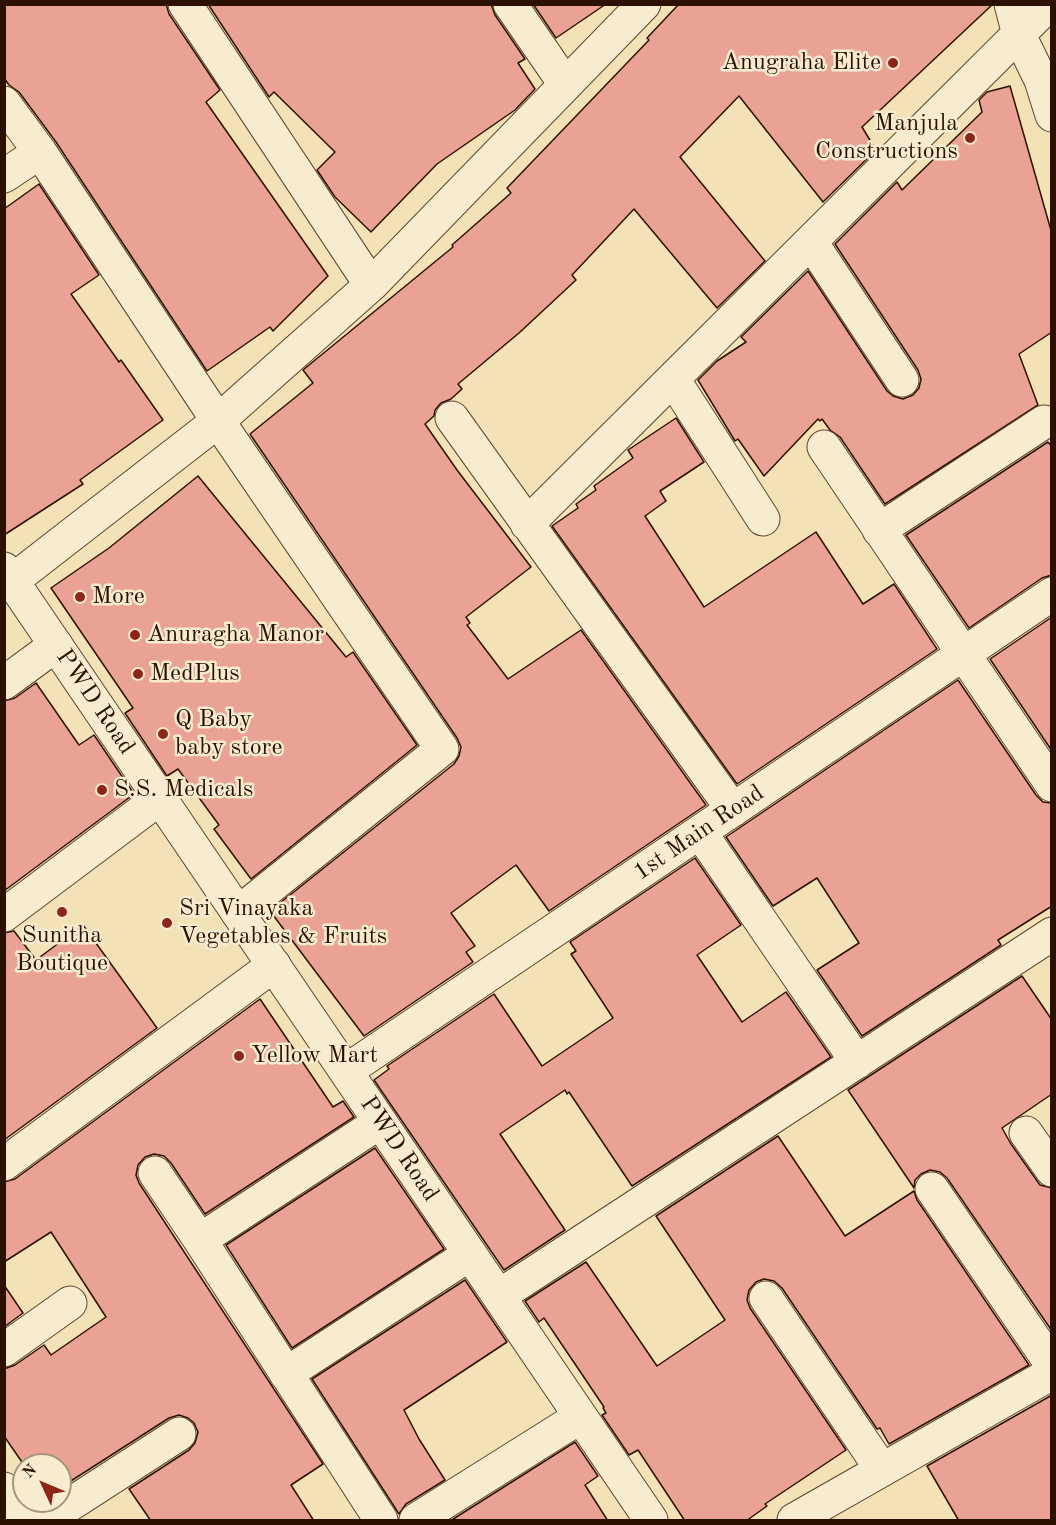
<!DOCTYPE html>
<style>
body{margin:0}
#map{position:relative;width:1056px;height:1525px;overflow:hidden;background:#f3e2b5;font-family:"Old Standard TT",serif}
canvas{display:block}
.frame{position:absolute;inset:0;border:6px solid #2c1000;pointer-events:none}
.north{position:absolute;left:12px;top:1453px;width:60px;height:60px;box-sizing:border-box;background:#f7eccf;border:2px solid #a6947c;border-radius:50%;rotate:314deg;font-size:16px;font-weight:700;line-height:24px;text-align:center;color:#2c1000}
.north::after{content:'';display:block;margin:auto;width:21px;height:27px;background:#8f2418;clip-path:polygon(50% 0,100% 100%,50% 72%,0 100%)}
</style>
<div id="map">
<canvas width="1056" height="1525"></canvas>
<div class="frame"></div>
<div class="north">N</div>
</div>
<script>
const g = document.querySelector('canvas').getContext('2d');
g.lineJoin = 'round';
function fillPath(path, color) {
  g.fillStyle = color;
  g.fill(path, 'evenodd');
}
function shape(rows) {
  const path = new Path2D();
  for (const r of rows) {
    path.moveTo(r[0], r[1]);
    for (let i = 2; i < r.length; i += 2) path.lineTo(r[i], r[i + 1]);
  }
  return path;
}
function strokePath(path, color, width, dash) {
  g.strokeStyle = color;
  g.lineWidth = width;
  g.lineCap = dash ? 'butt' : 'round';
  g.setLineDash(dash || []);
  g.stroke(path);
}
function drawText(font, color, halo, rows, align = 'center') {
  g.font = font + ' "Old Standard TT",serif';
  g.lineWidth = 5;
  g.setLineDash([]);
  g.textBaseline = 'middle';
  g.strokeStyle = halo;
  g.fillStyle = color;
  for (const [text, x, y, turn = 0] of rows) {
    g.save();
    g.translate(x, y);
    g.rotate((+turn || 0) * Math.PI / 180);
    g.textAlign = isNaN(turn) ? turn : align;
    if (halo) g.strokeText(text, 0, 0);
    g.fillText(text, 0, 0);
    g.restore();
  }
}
const building = shape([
 [4,4,166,4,169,14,220,90,206,102,328,276,273,331,270,327,207,371,56,142,19,92,9,85,4,78,4,4],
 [208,4,491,4,495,15,525,59,518,63,535,89,515,110,437,164,371,232,335,197,317,170,335,152,274,92,269,97,208,4],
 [533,4,606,4,556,38,533,4],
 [679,4,993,4,862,127,876,150,823,202,739,96,680,157,765,261,717,308,634,209,572,275,576,280,519,333,458,384,462,389,451,399,441,403,435,410,434,416,425,424,457,470,531,567,466,617,470,623,467,625,508,679,581,630,706,805,549,911,516,865,451,913,475,946,466,952,473,962,364,1036,270,911,454,764,459,756,461,747,457,738,250,434,313,383,303,370,453,247,452,245,511,193,507,188,649,40,647,38,679,4],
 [1010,86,1052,234,1052,332,1019,354,1038,405,885,504,840,437,830,430,822,419,820,421,818,419,764,476,738,439,735,441,698,380,717,361,746,342,741,337,808,271,887,391,893,396,903,399,913,395,919,388,921,379,918,370,835,244,897,182,902,190,982,112,979,100,987,92,1010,86],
 [39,184,99,275,71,294,119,362,121,360,163,420,80,480,83,484,4,535,4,209,39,184],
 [676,418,704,462,660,491,666,501,645,516,704,607,816,532,863,604,894,584,937,649,737,784,552,526,578,508,576,504,596,490,594,486,633,458,628,450,676,418],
 [1048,442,1052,447,1052,575,1042,578,969,628,906,535,1048,442],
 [198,476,346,657,353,652,417,745,251,879,214,829,219,825,178,769,167,776,125,713,133,708,51,588,109,548,198,476],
 [1052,617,1052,751,990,659,1052,617],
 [958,680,1036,795,1043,802,1052,803,1052,906,998,940,1001,945,862,1036,817,970,859,943,817,878,773,906,726,837,958,680],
 [36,683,79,745,94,735,134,794,4,891,4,701,15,698,36,683],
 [695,858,741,925,697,955,742,1022,786,992,831,1057,632,1186,569,1092,567,1094,565,1090,500,1134,565,1230,504,1270,374,1080,389,1069,387,1066,494,994,542,1066,613,1018,571,954,576,951,570,942,695,858],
 [83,925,157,1028,4,1140,4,933,14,931,36,960,83,925],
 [1022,976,1052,1020,1052,1094,1002,1128,1011,1144,1040,1185,1052,1188,1052,1331,947,1178,940,1172,930,1170,921,1174,915,1180,914,1188,848,1090,1022,976],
 [260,999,333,1107,343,1101,354,1117,205,1214,171,1163,164,1156,154,1154,145,1157,138,1165,136,1175,139,1183,323,1464,291,1485,314,1521,151,1521,129,1489,189,1450,195,1443,198,1432,194,1423,188,1418,179,1415,169,1418,60,1488,60,1465,24,1465,4,1436,4,1369,15,1365,44,1345,51,1355,106,1317,51,1232,4,1262,4,1182,15,1179,260,999],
 [778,1136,845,1236,914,1191,917,1200,1029,1365,889,1444,880,1428,877,1429,782,1288,774,1281,764,1279,756,1282,749,1290,747,1300,750,1308,846,1450,765,1504,767,1506,746,1521,685,1521,638,1450,629,1455,602,1415,606,1413,603,1408,604,1407,544,1318,539,1322,525,1301,586,1262,657,1366,725,1320,656,1216,778,1136],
 [375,1148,444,1249,292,1348,226,1245,375,1148],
 [465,1280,507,1342,404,1410,419,1439,445,1480,406,1504,399,1514,312,1379,465,1280],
 [4,1285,23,1313,4,1327,4,1285],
 [1052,1395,1052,1521,959,1521,927,1466,1052,1395],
 [575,1442,598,1476,585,1485,608,1521,450,1521,575,1442]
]);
fillPath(building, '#eaa294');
strokePath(building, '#2c1000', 1.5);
const minor = shape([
 [185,4,371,285],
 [510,4,565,84],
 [1011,4,1019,35,1041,80,1052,115],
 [4,103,40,152,218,421,442,749,238,913],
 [4,176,40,152],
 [811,242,902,380],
 [673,379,763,519],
 [452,418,733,810],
 [824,447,1052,785],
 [527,524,1049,4],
 [879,530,1044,422],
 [12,581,218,421,371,285,644,4],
 [4,683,56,645],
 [700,832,857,1062],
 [4,915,160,798],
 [346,1071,1052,594],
 [380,1122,200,1240,381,1520],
 [1026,1133,1052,1170],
 [4,1164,274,965],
 [155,1173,200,1240],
 [932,1189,1052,1365],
 [499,1296,1052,934],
 [766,1298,882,1470],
 [4,1350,70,1303],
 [286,1374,470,1254],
 [4,1489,26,1520],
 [46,1520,179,1434],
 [416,1520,580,1417],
 [794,1520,1052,1373]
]);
const tertiary = shape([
 [4,569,651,1520]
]);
strokePath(minor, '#5e442d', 35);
strokePath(tertiary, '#5e442d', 35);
strokePath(minor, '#f7eccf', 33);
strokePath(tertiary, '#f7eccf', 33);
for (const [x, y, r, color] of [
 [893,63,6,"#8f2418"],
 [970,138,6,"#8f2418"],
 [80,597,6,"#8f2418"],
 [135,635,6,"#8f2418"],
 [138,674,6,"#8f2418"],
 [163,734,6,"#8f2418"],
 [102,790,6,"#8f2418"],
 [62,912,6,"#8f2418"],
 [167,923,6,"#8f2418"],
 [239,1056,6,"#8f2418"]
]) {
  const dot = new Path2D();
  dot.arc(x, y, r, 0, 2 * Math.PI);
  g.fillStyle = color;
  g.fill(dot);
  strokePath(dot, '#f7eccf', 2);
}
drawText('24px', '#2c1000', '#f7eccf', [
 ["Anugraha Elite",881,63,"right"],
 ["Manjula",958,124,"right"],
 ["Constructions",958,152,"right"],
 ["More",92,597],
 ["Anuragha Manor",147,635],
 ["MedPlus",150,674],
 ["Q Baby",175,720],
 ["baby store",175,748],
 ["S.S. Medicals",114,790],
 ["Sri Vinayaka",179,909],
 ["Vegetables & Fruits",179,937],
 ["Sunitha",62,936,"center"],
 ["Boutique",62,964,"center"],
 ["Yellow Mart",251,1056]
], 'left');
drawText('24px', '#2c1000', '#f7eccf', [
 ["PWD Road",95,702,56],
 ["1st Main Road",699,833,-34],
 ["PWD Road",399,1149,56]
]);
</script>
